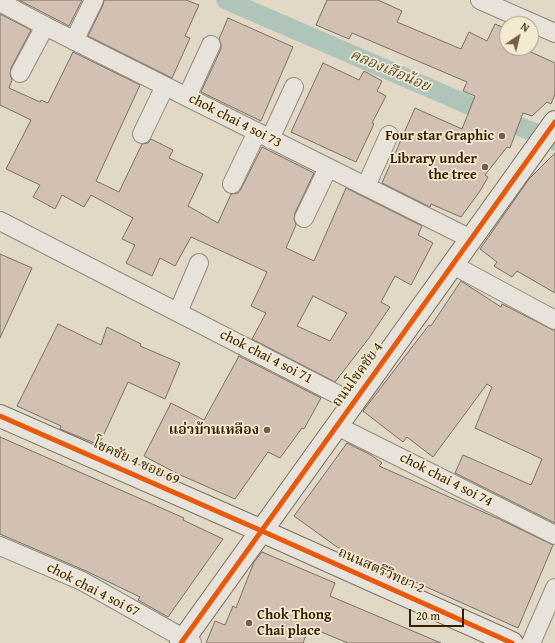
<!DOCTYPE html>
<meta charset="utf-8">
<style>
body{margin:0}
#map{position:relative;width:555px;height:643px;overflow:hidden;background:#e1d9c6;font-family:"Gentium Book Plus",serif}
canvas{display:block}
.north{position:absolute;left:499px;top:16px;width:40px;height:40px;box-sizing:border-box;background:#f3ead2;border:1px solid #a7987e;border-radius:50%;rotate:35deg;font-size:11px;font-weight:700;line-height:16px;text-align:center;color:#361e00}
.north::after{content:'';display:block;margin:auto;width:14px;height:18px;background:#725f45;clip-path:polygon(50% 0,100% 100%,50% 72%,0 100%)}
.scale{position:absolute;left:409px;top:609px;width:55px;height:18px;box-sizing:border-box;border:2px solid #361e00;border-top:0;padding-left:5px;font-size:12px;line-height:14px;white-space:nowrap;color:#361e00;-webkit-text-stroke:3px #f3ead2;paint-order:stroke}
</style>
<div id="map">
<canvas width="555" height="643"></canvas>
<div class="north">N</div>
<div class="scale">20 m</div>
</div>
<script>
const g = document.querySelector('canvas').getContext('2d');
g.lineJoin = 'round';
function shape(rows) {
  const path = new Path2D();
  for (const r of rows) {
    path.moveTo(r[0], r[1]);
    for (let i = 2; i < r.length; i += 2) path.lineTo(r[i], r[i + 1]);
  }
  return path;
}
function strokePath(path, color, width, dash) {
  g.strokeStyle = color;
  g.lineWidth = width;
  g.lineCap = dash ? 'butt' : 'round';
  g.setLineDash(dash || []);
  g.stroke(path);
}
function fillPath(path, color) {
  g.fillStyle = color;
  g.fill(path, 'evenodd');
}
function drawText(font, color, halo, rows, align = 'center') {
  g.font = font + ' "Gentium Book Plus","Noto Serif Thai",serif';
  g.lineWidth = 3.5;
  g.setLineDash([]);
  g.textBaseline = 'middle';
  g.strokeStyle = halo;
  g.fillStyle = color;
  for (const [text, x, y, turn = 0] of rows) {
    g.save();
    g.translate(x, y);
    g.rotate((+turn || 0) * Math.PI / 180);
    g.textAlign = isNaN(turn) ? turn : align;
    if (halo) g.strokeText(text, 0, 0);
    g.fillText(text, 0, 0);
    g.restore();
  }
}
strokePath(shape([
 [226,0,501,119,555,141]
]), '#afc5b9', 19);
const building = shape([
 [19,0,82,0,69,26,19,0],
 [104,0,186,0,199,5,185,36,190,38,172,78,88,36,103,5,104,0],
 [327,0,378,0,402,11,397,22,461,49,469,32,487,41,495,24,507,29,507,48,522,48,555,63,555,94,551,104,547,102,532,116,523,113,510,148,507,147,485,175,488,177,480,191,461,217,431,204,430,207,382,183,415,108,462,129,475,96,463,91,467,82,352,33,349,39,316,25,327,0],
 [0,14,31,30,11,68,10,74,12,80,9,88,40,102,41,100,48,103,73,52,140,85,96,181,119,192,142,144,148,143,151,139,173,150,169,158,203,174,188,206,218,223,231,194,238,193,241,189,262,147,314,173,295,213,294,219,296,225,286,248,314,261,346,188,422,226,418,235,433,243,411,285,395,276,381,302,390,307,369,338,335,382,252,339,266,313,251,306,267,272,191,237,175,266,160,258,152,276,126,263,135,245,122,239,133,218,91,195,84,207,62,195,55,209,33,197,40,185,6,169,31,120,0,105,0,14],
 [313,296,347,313,330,341,297,326,313,296],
 [228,18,293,47,261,121,201,92,221,49,221,44,219,39,228,18],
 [323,63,359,80,364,71,382,81,377,91,386,96,372,123,374,124,356,162,291,132,323,63],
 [555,153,555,293,517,271,512,277,494,266,497,262,480,249,529,179,555,153],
 [0,254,32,268,0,338,0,254],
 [461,281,501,307,502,304,555,331,555,523,455,473,463,455,531,485,542,459,475,428,492,387,487,384,433,457,407,437,403,442,363,411,429,325,431,326,461,281],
 [58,324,101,345,107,327,141,344,140,346,180,363,165,399,128,382,99,445,60,429,61,426,17,406,58,324],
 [239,356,321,398,304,429,302,428,280,458,268,452,235,499,176,473,144,456,171,403,204,420,239,356],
 [0,437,184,518,183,520,223,539,168,617,138,600,140,597,86,571,0,534,0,437],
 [347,443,371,455,382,463,379,466,499,519,553,545,518,628,337,547,294,516,347,443],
 [262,552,335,583,330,596,441,643,348,643,309,627,303,643,206,643,215,621,225,625,233,606,236,608,254,562,262,552]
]);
fillPath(building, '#d2c0b2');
strokePath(building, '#797163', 1);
const street = shape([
 [480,0,555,33],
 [0,2,45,26,471,239],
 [74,41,94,0],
 [20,73,45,26],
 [187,97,211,45],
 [142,134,165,86],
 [270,139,294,87],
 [232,184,257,132],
 [366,186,389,135],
 [304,218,328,168],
 [0,221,354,403],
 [453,265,555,320],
 [178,312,199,263],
 [337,426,555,535],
 [0,546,82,581,192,643],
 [531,643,555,588]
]);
const secondary = shape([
 [0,416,262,531,512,643],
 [181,643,555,122]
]);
strokePath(street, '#928b7c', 20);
strokePath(secondary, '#797163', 24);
strokePath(street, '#e7e3da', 18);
strokePath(secondary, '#e7e3da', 22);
strokePath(shape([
 [0,416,262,531,512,643],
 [181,643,555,122]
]), '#e8590c', 5);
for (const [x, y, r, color] of [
 [502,136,4,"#725f45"],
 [485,167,4,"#725f45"],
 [267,430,4,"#725f45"],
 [249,623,4,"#725f45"]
]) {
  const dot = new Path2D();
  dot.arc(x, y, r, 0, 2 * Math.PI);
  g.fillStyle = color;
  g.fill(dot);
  strokePath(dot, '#f3ead2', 1.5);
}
drawText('14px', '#361e00', '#f3ead2', [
 ["chok chai 4 soi 73",235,121,27],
 ["chok chai 4 soi 71",266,357,27],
 ["ถนนโชคชัย 4",358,375,-54],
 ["โชคชัย 4 ซอย 69",136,462,24],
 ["chok chai 4 soi 74",446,480,27],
 ["ถนนสตรีวิทยา 2",381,571,24],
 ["chok chai 4 soi 67",93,590,27]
]);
drawText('bold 14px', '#361e00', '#f3ead2', [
 ["Four star Graphic",494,136],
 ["Library under",477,159],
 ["the tree",477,175],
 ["แอ่วบ้านเหลือง",259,430],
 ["Chok Thong",257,615,"left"],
 ["Chai place",257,631,"left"]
], 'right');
drawText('italic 15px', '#544d36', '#f3ead2', [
 ["คลองเสือน้อย",390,71,23]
]);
</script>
